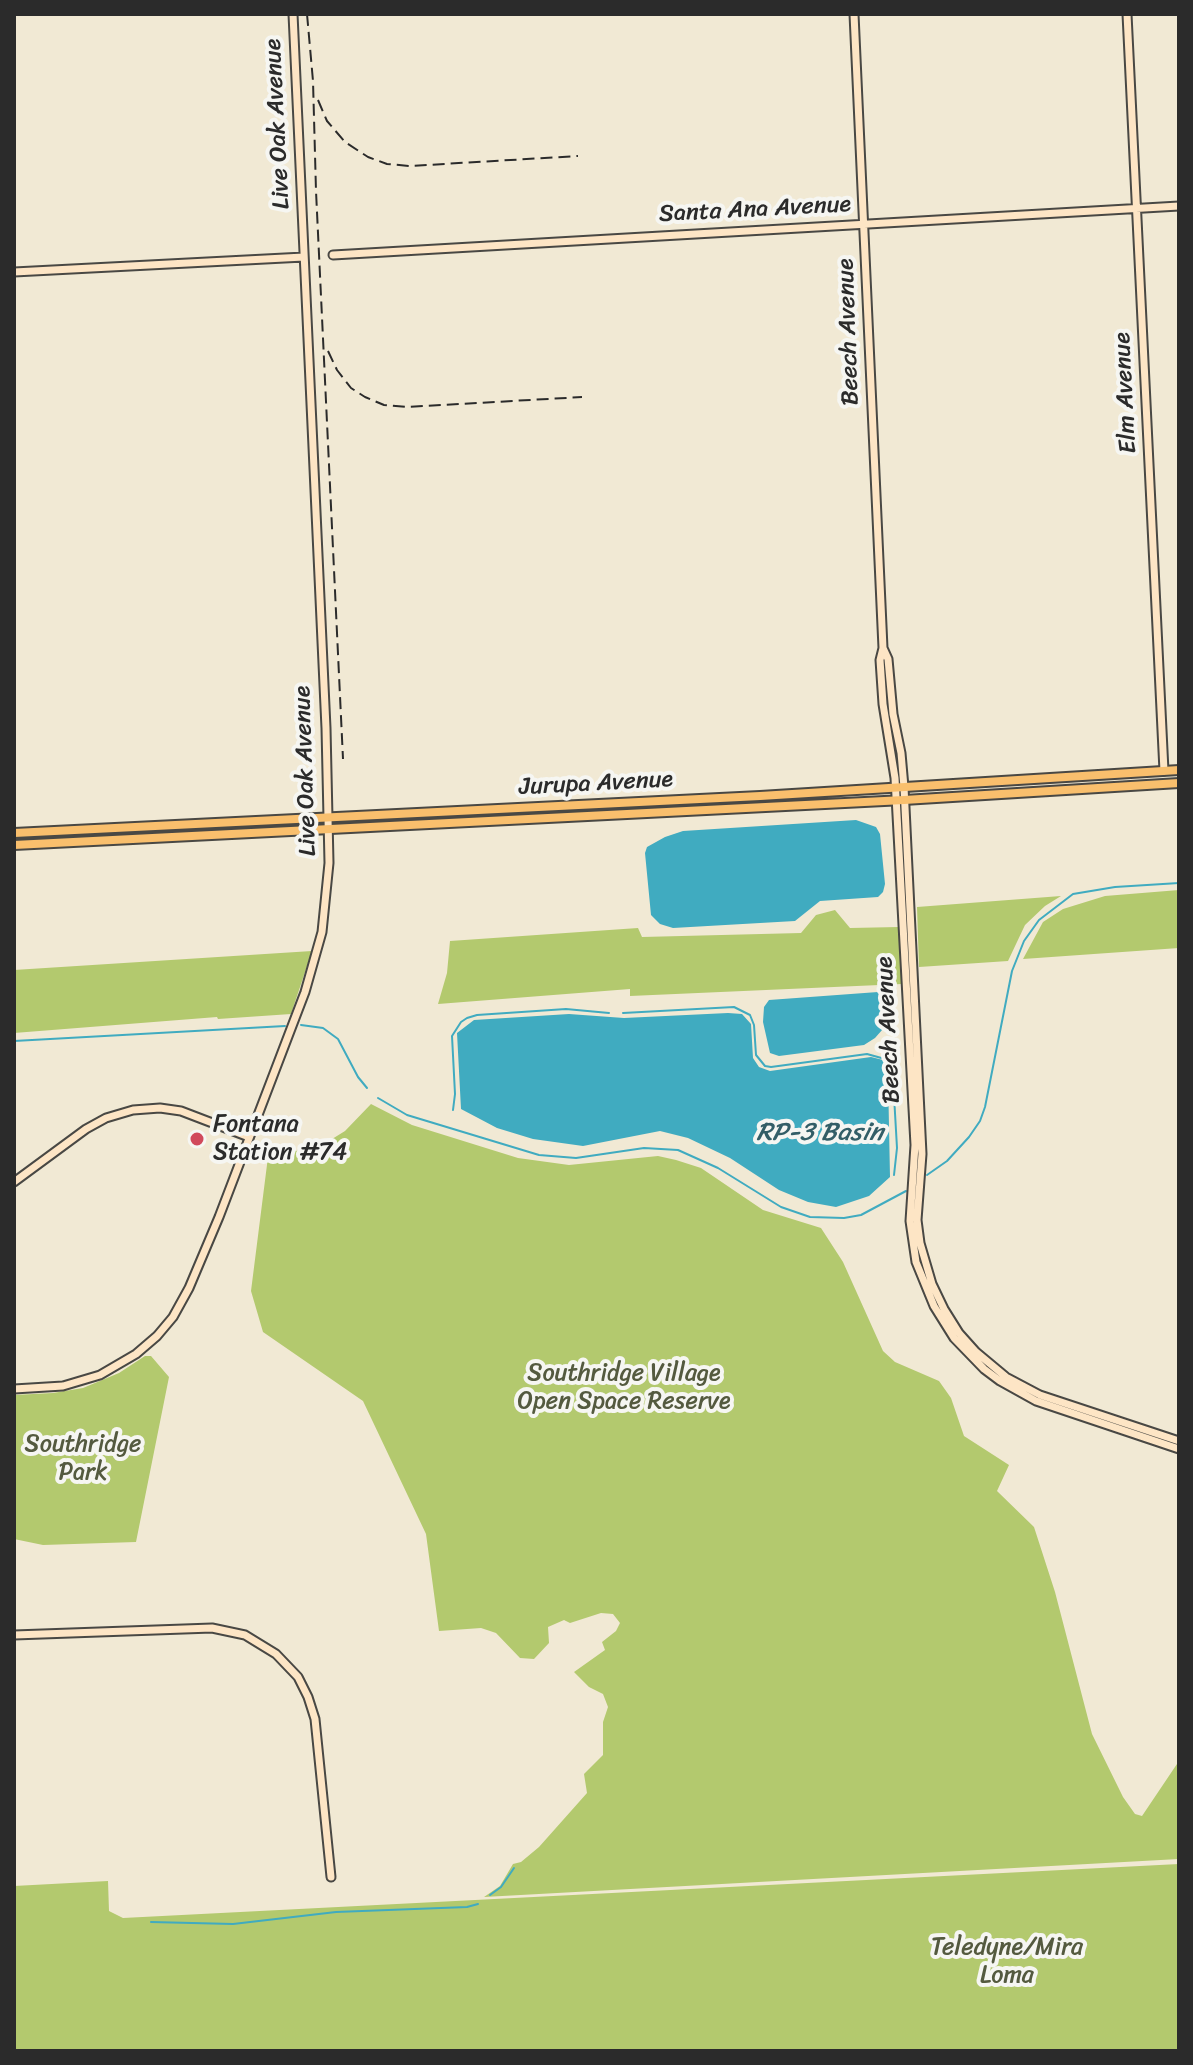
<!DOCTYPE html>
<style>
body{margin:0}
#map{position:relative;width:1193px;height:2065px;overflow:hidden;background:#f1e9d4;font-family:Sriracha,sans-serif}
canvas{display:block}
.frame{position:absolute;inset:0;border:16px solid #2b2b2b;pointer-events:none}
</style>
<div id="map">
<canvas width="1193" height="2065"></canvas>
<div class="frame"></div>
</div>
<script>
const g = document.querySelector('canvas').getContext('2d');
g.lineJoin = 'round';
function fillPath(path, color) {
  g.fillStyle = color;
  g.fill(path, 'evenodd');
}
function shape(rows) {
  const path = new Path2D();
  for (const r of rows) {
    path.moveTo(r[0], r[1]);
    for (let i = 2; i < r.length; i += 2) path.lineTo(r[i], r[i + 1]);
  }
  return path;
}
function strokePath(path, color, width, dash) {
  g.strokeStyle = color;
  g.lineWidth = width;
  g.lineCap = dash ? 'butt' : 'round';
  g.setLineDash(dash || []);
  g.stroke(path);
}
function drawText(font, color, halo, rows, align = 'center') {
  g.font = font + ' Sriracha,sans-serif';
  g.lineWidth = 8;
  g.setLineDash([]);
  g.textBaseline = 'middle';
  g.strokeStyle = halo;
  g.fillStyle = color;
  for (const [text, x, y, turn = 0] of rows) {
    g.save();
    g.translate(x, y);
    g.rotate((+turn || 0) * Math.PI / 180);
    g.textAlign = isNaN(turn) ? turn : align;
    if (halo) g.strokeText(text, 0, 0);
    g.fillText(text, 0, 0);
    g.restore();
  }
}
fillPath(shape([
 [1179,890,1179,948,1023,959,1043,922,1063,909,1105,896],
 [1061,896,1045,906,1025,925,1008,961,919,967,917,907],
 [835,910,850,928,899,927,902,984,630,996,630,989,438,1004,447,973,450,941,638,928,642,937,801,933,816,915],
 [312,951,291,1014,218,1019,217,1017,14,1033,14,970],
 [371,1104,412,1125,518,1158,569,1165,658,1156,676,1160,701,1168,763,1210,821,1228,843,1262,883,1351,895,1362,939,1381,951,1398,964,1436,1009,1465,997,1491,1034,1527,1055,1592,1092,1734,1123,1797,1135,1814,1142,1816,1179,1761,1179,1859,484,1897,500,1886,513,1864,521,1862,539,1847,587,1793,584,1774,603,1755,603,1722,608,1707,603,1694,589,1687,574,1672,605,1650,602,1642,616,1631,620,1623,613,1614,601,1613,570,1623,564,1620,548,1627,549,1643,534,1659,520,1658,496,1633,481,1628,439,1631,426,1534,363,1401,263,1332,251,1291,269,1149,299,1151,324,1144,345,1131],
 [145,1356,151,1356,169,1377,136,1542,43,1545,14,1539,14,1395,53,1393,83,1388,119,1373],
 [1179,1864,1179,2051,14,2051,14,1886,108,1881,109,1911,123,1918]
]), '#b3c96e');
fillPath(shape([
 [856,820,876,827,880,834,885,884,883,892,878,897,820,901,795,921,673,928,660,924,651,915,645,853,647,847,665,837,683,831],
 [878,992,892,1003,894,1012,890,1021,875,1038,864,1045,779,1056,770,1053,763,1022,764,1007,769,1000],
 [728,1013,742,1014,751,1024,753,1058,759,1067,770,1071,871,1057,883,1060,888,1076,890,1177,869,1196,836,1207,808,1202,779,1190,730,1158,688,1138,660,1131,583,1146,533,1139,497,1128,461,1109,457,1033,474,1020,569,1014,624,1018]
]), '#40abc0');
strokePath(shape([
 [623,1013,734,1007,750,1015,754,1025,756,1055,765,1066,771,1067,867,1054,885,1059,890,1066,893,1078,897,1148,894,1175],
 [301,1025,323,1028,338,1039,358,1077,367,1088],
 [14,1041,285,1026],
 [378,1098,407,1115,539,1155,576,1158,644,1148,678,1150,718,1168,781,1207,810,1217,844,1218,861,1215,906,1191],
 [453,1110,455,1094,452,1036,461,1022,467,1018,477,1015,566,1009,609,1013],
 [927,1175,947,1161,969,1137,980,1121,985,1107,1012,971,1024,941,1039,920,1073,894,1115,887,1179,883],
 [490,1895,501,1887,514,1868],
 [151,1922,233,1924,336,1912,467,1907,478,1904]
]), '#40abc0', 2);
const secondary = shape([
 [854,14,883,648,880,660,883,704,895,778,915,1145,910,1221,916,1262,934,1306,954,1338,984,1369,1000,1381,1036,1401,1179,1449],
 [1127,14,1164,771],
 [333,255,1179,206],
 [14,272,304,257],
 [883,648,888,659,893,714,901,753,904,787,922,1154,917,1220,920,1243,932,1284,944,1309,959,1333,976,1352,1006,1377,1040,1395,1179,1441],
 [14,1182,86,1129,106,1118,133,1110,160,1108,181,1111,249,1137],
 [14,1389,63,1386,100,1375,136,1354,157,1336,173,1317,189,1288,219,1217,305,992,322,932,329,863,326,728,293,14],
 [14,1635,212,1628,245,1635,276,1654,298,1677,308,1697,315,1719,331,1877]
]);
const primary = shape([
 [14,833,760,796,1179,770],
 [14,845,904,800,1179,783]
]);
strokePath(secondary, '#494844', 11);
strokePath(primary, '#494844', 12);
strokePath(secondary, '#fde5c5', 7);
strokePath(primary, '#f9bf6d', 8);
strokePath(shape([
 [307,14,313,81,316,191,343,759],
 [318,100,327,121,345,142,368,157,387,164,410,166,578,156],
 [328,351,337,370,351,388,365,397,384,405,407,407,582,397]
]), '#2b2b2b', 2, [12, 6]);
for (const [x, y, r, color] of [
 [197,1139,8,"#d1495b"]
]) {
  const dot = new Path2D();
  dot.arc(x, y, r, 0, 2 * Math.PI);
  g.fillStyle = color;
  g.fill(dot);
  strokePath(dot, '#f6f6f2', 3);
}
drawText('24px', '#2b2b2b', '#f6f6f2', [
 ["Live Oak Avenue",278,124,-93],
 ["Santa Ana Avenue",755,210,-3],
 ["Beech Avenue",849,332,-92],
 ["Elm Avenue",1126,393,-93],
 ["Live Oak Avenue",306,771,-92],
 ["Jurupa Avenue",596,784,-3],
 ["Beech Avenue",889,1030,-93]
]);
drawText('24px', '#2b2b2b', '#f6f6f2', [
 ["Fontana",213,1125],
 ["Station #74",213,1153]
], 'left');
drawText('24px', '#545a3f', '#f6f6f2', [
 ["Southridge Village",624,1374],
 ["Open Space Reserve",624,1402],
 ["Southridge",83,1445],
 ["Park",83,1473],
 ["Teledyne/Mira",1007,1948],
 ["Loma",1007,1976]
]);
drawText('italic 26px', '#335e67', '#f6f6f2', [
 ["RP-3 Basin",820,1133]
]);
</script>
